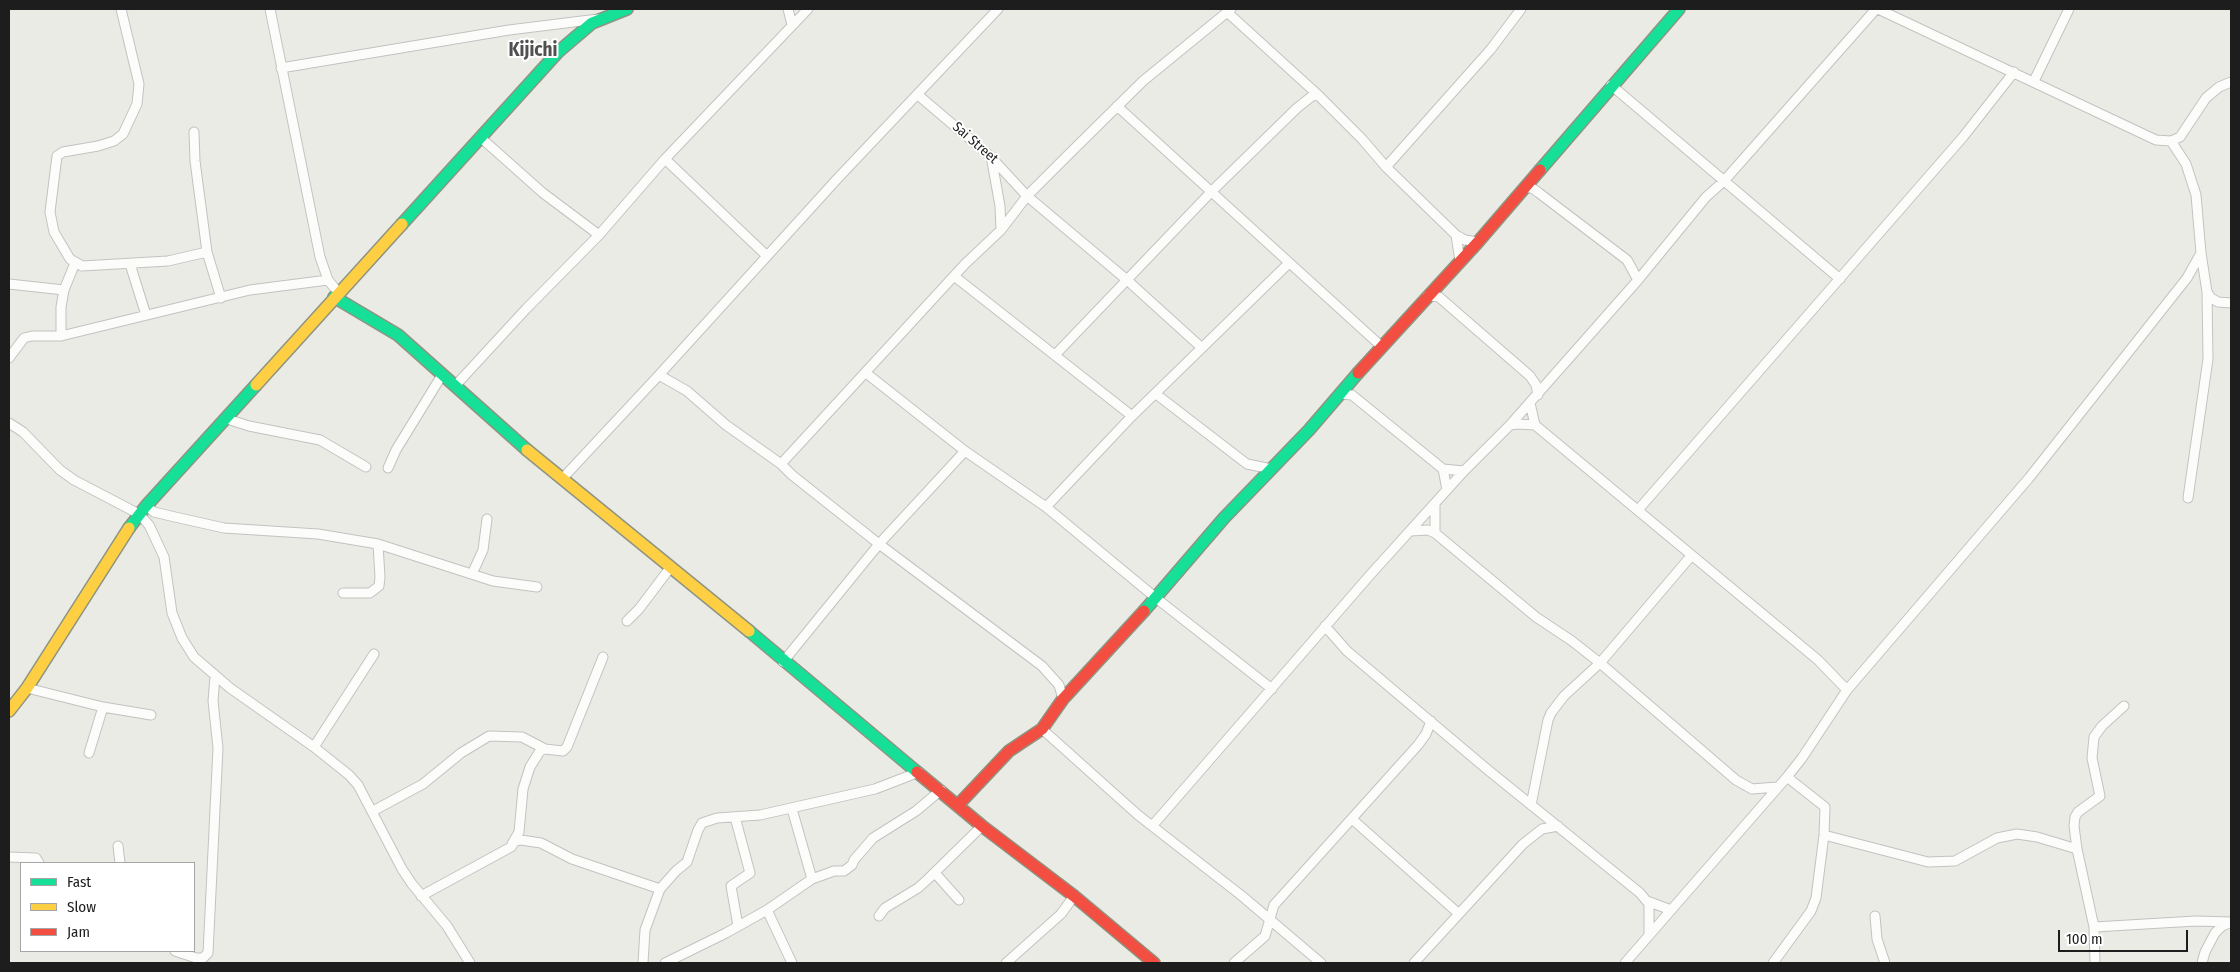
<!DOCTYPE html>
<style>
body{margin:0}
#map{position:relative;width:2240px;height:972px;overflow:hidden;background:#ebebe6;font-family:"Fira Sans Condensed",sans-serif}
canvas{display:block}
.frame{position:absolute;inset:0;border:10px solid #1d1d1d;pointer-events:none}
.legend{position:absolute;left:20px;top:862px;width:175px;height:90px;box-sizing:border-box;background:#fff;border:1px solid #a5a5a5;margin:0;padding:6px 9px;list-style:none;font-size:15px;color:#1d1d1d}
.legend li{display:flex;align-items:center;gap:10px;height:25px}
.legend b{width:25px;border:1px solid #a5a5a5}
.scale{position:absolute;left:2058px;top:930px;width:130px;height:22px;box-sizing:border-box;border:2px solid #1d1d1d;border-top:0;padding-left:6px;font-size:15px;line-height:18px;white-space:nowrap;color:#1d1d1d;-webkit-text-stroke:4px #fff;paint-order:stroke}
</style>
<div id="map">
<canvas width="2240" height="972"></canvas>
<div class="frame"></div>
<ul class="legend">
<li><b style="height:6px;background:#16e098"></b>Fast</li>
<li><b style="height:6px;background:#ffcf43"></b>Slow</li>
<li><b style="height:6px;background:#f24e42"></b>Jam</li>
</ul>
<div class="scale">100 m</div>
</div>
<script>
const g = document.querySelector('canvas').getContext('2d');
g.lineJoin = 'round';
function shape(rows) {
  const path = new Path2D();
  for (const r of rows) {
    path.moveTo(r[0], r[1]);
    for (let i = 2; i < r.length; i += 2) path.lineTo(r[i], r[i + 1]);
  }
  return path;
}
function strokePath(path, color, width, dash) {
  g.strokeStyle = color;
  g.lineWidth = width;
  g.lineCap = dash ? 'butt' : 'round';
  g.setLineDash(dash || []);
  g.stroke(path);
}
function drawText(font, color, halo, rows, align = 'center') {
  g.font = font + ' "Fira Sans Condensed",sans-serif';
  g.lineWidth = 4;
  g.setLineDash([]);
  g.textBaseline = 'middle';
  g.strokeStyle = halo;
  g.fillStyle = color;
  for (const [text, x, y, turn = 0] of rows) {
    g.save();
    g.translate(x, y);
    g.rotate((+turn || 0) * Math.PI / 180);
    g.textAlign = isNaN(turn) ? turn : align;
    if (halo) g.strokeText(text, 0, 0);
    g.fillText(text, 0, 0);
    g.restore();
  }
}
const street = shape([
 [121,9,139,84,137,104,123,134,114,141,98,146,63,152,57,156,50,212,54,232,70,259,82,266,168,261,207,252],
 [270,9,320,257,328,280,338,292],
 [788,9,792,25],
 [1878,9,2156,140,2171,141,2180,137,2206,98,2219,87,2231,82],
 [1227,12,1316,93,1362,139,1386,167,1456,235,1465,240,1478,242],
 [281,68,509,30,598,19],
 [2034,81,2069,9],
 [1611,85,1840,279],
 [918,95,990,156,1027,196,1127,280,1202,348],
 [1117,106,1381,346],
 [194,132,195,161,207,252,221,298],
 [480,137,543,193,599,235],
 [991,156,1000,206,1001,230],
 [665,159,767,256],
 [1386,167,1491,49,1521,9],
 [1526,188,1532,188,1539,193,1627,260,1638,280],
 [1456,235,1460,261],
 [2201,253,2207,292,2211,298,2218,302,2231,303],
 [130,264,146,315],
 [954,276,1132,416],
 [9,284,64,290],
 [1427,296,1439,297,1530,376,1536,385,1538,395],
 [61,336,61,307,64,290,75,263],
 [1055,355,1212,191,1297,108,1316,93],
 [9,358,24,338,32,336,61,336,250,290,328,280],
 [866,373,965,451,1046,507,1156,598,1272,689],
 [659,375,687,391,726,425,781,464,792,475,879,544,1042,666,1059,685,1063,699],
 [455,386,526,309,599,235,665,159,808,9],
 [1156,394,1247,464,1272,469],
 [1341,394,1352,395,1443,469,1464,471],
 [1530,403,1535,425],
 [227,419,249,426,320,440,366,467],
 [9,423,23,432,60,470,74,480,139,514,149,525,164,557,172,613,182,638,194,657,230,688,314,747,349,775,358,785,402,869,412,884,447,926,470,963],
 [1510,425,1638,280,1706,197,1724,181,1876,9],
 [781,464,965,264,1001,230,1027,196,1069,154,1143,81,1231,9],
 [388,468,396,450,442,375],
 [1443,469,1447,490],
 [562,479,659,375,838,178,998,9],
 [2188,498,2208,359,2207,292],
 [146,506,154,512,175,517,224,528,318,534,378,544,493,581,537,587],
 [1046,507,1132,416,1289,263],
 [1638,510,1963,137,2014,72],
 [1411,531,1428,530,1435,533,1536,617,1572,641,1600,663,1564,696,1551,713,1548,720,1531,805],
 [1435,533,1435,504],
 [1691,556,1600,663,1736,780,1752,789,1777,787],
 [472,574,483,550,487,519],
 [343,593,370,593,379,586,380,577,378,544],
 [627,621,639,609,670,568],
 [1325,626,1347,651,1488,770,1640,893,1649,904,1649,935],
 [783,662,879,544,965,451],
 [27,688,103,707,151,715],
 [1042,729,1138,815,1242,896,1321,963],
 [314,747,374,654],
 [89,753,103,707],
 [792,809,812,879],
 [373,811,423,784,461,753,489,736,522,737,545,749],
 [735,817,750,873,731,886,738,926],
 [1352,819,1458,913],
 [1153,825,1370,575,1464,471,1510,425,1518,424,1535,425,1818,660,1847,690],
 [1824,835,1928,862,1955,861,1997,838,2017,834,2037,837,2077,849,2094,927,2095,963],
 [512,844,519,832,523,789,530,767,540,751,545,749,563,751,567,747,603,657],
 [118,846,120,863],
 [2077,849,2074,826,2075,817,2078,812,2100,796,2092,758,2094,737,2102,726,2124,706],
 [9,857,36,858,39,863],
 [935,873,959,900],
 [421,896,511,847,515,841,521,840,541,843,572,859,660,889],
 [1647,901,1671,910],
 [767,910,792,963],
 [879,916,885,908,918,888,928,879,982,826],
 [1875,916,1877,939,1885,963],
 [2094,927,2196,921,2231,922],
 [175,951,196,958,203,958,208,953,218,748,213,701,215,676],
 [643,963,645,930,660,889,676,871,687,862,698,830,702,823,717,818,760,815,875,789,919,772],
 [665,963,726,933,767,910,812,879,834,871,844,871,852,865,854,860,873,838,916,811,941,790],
 [1006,963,1061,914,1074,896],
 [1234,963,1265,936,1274,905,1418,745,1426,734,1431,721],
 [1414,963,1523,844,1542,829,1558,826],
 [1625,963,1787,777,1802,758,1847,690,2029,478,2187,278,2201,253,2196,195,2186,164,2171,141],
 [1773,963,1811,911,1816,898,1824,835,1825,807,1787,777],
 [2202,963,2205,952,2215,933,2222,926,2229,923]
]);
const fast = shape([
 [1540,170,1679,9],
 [402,224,558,52,592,23,627,9],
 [334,297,398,335,527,450],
 [129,528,146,506,256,385],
 [1144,611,1224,518,1309,430,1358,373],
 [749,631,917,772]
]);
const slow = shape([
 [256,385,402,224],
 [527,450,749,631],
 [9,711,27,688,129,528]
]);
const jam = shape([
 [1358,373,1478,242,1540,170],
 [917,772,982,826,1074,896,1154,963],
 [958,805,1009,751,1042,729,1063,699,1144,611]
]);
strokePath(street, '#c2c2c0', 11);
strokePath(fast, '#8e9480', 14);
strokePath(slow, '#8e9480', 14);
strokePath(jam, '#8e9480', 14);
strokePath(street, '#fcfcfb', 9);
strokePath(fast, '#16e098', 11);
strokePath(slow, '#ffcf43', 11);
strokePath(jam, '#f24e42', 11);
drawText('14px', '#1d1d1d', '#fff', [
 ["Sai Street",975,143,41]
]);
drawText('bold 19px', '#505050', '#fff', [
 ["Kijichi",533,51]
]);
</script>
